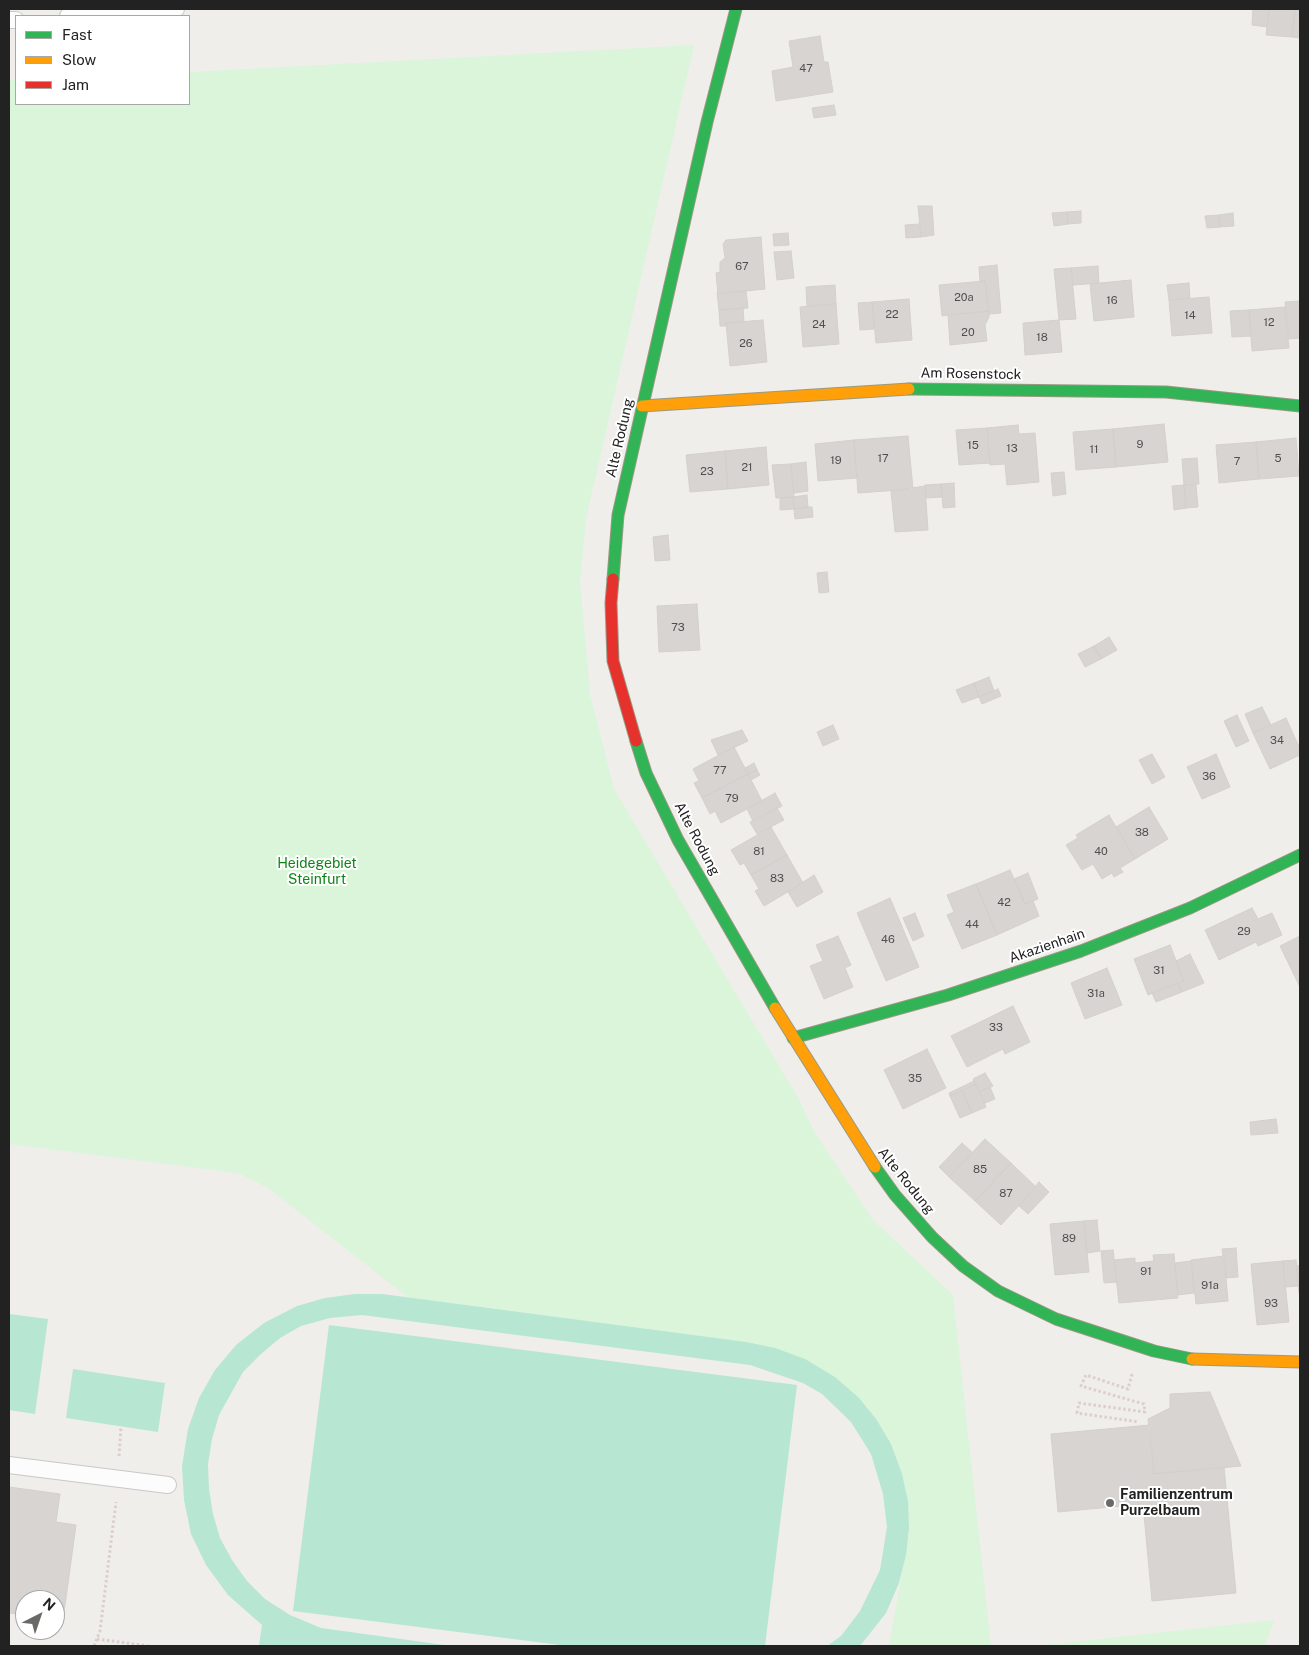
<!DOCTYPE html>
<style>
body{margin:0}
#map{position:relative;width:1309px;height:1655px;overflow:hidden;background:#f0eeeb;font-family:"Public Sans",sans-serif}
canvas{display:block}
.frame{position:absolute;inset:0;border:10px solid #222;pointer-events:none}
.legend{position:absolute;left:15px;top:15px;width:175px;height:90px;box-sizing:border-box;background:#fff;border:1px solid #a7a7a7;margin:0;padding:6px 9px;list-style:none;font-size:15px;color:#222}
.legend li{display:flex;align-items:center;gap:10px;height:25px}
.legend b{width:25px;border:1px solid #a7a7a7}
.north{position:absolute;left:15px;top:1590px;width:50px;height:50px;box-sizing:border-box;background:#fff;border:1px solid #a7a7a7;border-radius:50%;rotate:41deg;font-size:14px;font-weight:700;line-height:20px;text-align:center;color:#222}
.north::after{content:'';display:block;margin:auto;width:18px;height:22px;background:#6a6968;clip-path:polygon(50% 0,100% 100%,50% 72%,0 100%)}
</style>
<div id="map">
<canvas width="1309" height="1655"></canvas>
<div class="frame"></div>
<ul class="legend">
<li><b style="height:6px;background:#30b455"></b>Fast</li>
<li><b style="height:6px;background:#ff9f0a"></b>Slow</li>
<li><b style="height:6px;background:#e5322d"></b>Jam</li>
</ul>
<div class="north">N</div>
</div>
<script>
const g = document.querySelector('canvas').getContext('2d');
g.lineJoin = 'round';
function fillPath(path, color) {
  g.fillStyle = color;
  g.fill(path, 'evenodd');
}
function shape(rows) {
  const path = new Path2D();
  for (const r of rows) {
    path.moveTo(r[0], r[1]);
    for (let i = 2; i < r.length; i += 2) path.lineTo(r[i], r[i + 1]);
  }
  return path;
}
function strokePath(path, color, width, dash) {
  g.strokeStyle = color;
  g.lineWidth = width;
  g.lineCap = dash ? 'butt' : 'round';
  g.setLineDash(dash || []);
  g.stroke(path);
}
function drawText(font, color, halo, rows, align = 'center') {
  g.font = font + ' "Public Sans",sans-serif';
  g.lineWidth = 4;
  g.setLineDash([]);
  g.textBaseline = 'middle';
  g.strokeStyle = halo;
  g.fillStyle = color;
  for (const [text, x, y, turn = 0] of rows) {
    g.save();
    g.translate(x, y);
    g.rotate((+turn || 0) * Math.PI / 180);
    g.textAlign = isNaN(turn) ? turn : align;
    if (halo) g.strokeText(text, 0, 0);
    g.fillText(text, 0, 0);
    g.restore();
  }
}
fillPath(shape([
 [694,45,586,519,580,581,590,694,614,789,797,1096,815,1133,873,1220,953,1295,991,1646,889,1646,909,1533,906,1489,889,1444,820,1371,419,1306,268,1188,238,1173,9,1144,9,80,16,79,16,104,189,104,189,72],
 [1274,1620,1265,1646,1035,1646]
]), '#daf5da');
fillPath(shape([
 [355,1294,382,1294,746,1342,775,1348,805,1359,835,1377,859,1398,876,1419,891,1444,902,1474,908,1501,909,1528,906,1555,899,1583,886,1613,860,1646,827,1646,841,1636,860,1611,880,1570,887,1527,883,1494,871,1454,851,1422,822,1394,803,1383,750,1365,362,1315,330,1318,301,1326,280,1338,261,1354,243,1372,219,1415,212,1439,208,1464,209,1489,213,1514,220,1538,232,1560,247,1581,265,1599,290,1615,321,1628,452,1646,259,1646,262,1625,228,1595,206,1565,191,1534,184,1500,182,1466,188,1429,199,1398,215,1370,236,1345,264,1323,297,1306,325,1298],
 [9,1314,48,1319,35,1414,9,1410],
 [329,1325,797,1385,765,1646,568,1646,293,1611],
 [73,1369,165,1383,158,1432,66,1418]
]), '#b7e6d2');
const building = shape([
 [1253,9,1269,9,1267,27,1252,25,1253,9],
 [1269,9,1295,9,1292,37,1266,35,1269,9],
 [1295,9,1300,9,1300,38,1292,37,1295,9],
 [820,36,824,62,828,62,833,92,776,101,772,71,793,67,789,41,820,36],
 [834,105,836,115,814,118,812,108,834,105],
 [918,206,932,206,934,235,921,237,918,206],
 [1081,211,1081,223,1068,224,1067,212,1081,211],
 [1067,212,1068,224,1054,226,1052,213,1067,212],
 [1233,213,1234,226,1220,227,1219,215,1233,213],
 [1219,215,1220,227,1207,228,1205,216,1219,215],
 [920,224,921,237,906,238,905,225,920,224],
 [788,233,789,245,774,246,773,234,788,233],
 [761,237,765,289,718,294,716,273,720,272,720,262,725,258,723,244,726,240,761,237],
 [791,251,794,278,777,280,774,252,791,251],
 [997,265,1001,313,989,314,985,281,980,281,979,267,997,265],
 [1098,266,1099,283,1073,285,1071,268,1098,266],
 [1071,268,1076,319,1059,320,1054,269,1071,268],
 [1131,280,1134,317,1094,321,1090,284,1131,280],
 [985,281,989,311,942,316,939,285,985,281],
 [1189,283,1190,298,1169,300,1167,285,1189,283],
 [835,285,836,304,807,306,806,287,835,285],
 [746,291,748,308,719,310,717,293,746,291],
 [1209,297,1212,333,1172,336,1169,300,1209,297],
 [909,299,912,340,876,343,872,302,909,299],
 [1300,301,1300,338,1289,339,1285,302,1300,301],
 [872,302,874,329,860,330,858,303,872,302],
 [836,304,839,344,803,347,800,307,836,304],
 [1285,307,1289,348,1252,351,1249,310,1285,307],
 [743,308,744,322,726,323,726,326,720,326,719,310,743,308],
 [1249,310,1251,336,1232,337,1230,311,1249,310],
 [989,311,989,317,985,325,987,341,950,345,948,315,989,311],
 [763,320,767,362,730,366,726,323,763,320],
 [1059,320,1062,352,1025,355,1023,323,1059,320],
 [1164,424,1168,462,1116,467,1113,429,1164,424],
 [1018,425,1019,434,1035,433,1039,482,1007,485,1005,464,990,465,987,428,1018,425],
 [987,428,990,463,959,465,956,430,987,428],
 [1113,429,1116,467,1076,470,1073,432,1113,429],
 [908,436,913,489,858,493,854,440,908,436],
 [1296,438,1299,476,1259,479,1256,442,1296,438],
 [854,440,857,478,818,481,815,444,854,440],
 [1256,442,1259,479,1219,483,1216,445,1256,442],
 [766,447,769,485,728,489,725,451,766,447],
 [725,451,728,489,690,492,686,455,725,451],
 [1197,458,1199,484,1184,485,1182,459,1197,458],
 [806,462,808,491,794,493,791,464,806,462],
 [791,464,794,497,776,498,772,465,791,464],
 [1064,472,1066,494,1053,496,1051,473,1064,472],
 [954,483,955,507,943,508,941,484,954,483],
 [941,484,942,497,926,498,925,485,941,484],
 [1184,485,1196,485,1198,507,1186,508,1184,485],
 [1184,485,1186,508,1174,510,1172,486,1184,485],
 [925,486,928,530,895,532,891,491,925,486],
 [807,495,808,507,794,509,793,497,807,495],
 [793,497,794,509,780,510,780,498,793,497],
 [808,507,812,507,813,517,795,519,794,509,808,507],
 [668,535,670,560,655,561,653,537,668,535],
 [827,572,829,592,819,593,817,573,827,572],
 [697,604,700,650,659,652,657,606,697,604],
 [1109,637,1117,650,1101,659,1094,646,1109,637],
 [1094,646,1101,659,1085,667,1078,654,1094,646],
 [989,677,994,691,979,697,974,683,989,677],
 [974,683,979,697,962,703,956,690,974,683],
 [998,689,1001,696,982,704,979,697,998,689],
 [1262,707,1271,725,1253,733,1245,714,1262,707],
 [1237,715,1249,741,1236,747,1224,721,1237,715],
 [1286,718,1300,749,1300,755,1270,769,1253,733,1286,718],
 [833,725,839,739,823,746,817,732,833,725],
 [742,730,748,741,718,755,711,740,742,730],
 [734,747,748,774,702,798,694,783,699,781,693,769,734,747],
 [1152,754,1165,777,1152,784,1139,760,1152,754],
 [1216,754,1230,787,1202,799,1187,767,1216,754],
 [754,763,757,770,748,774,745,768,754,763],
 [757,770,760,775,751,780,748,774,757,770],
 [748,774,762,801,721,823,715,811,710,814,702,798,748,774],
 [775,793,782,806,753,821,747,809,775,793],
 [1149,807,1168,839,1135,859,1116,827,1149,807],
 [777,808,784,820,757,834,750,822,777,808],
 [1109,815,1135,859,1120,868,1123,872,1114,877,1112,873,1102,879,1093,864,1082,870,1066,845,1078,838,1076,835,1109,815],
 [771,827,787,855,751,875,744,863,740,865,731,850,771,827],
 [787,855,803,883,764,906,755,891,759,889,751,875,787,855],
 [1010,870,1025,904,1033,901,1039,916,997,935,976,884,1010,870],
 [1028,873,1038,899,1025,904,1014,879,1028,873],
 [814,875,823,892,797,907,788,892,814,875],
 [976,884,997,935,962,949,947,915,954,912,947,895,976,884],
 [890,898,919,967,886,981,857,913,890,898],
 [1252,908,1258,919,1272,913,1282,935,1258,946,1256,942,1219,960,1205,930,1252,908],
 [915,913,924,936,913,941,903,918,915,913],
 [838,936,851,965,845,968,853,987,824,999,810,966,823,961,816,945,838,936],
 [1300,936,1300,987,1280,946,1300,936],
 [1170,945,1184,981,1148,995,1134,959,1170,945],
 [1190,954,1204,983,1182,992,1178,983,1184,981,1176,961,1190,954],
 [1107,968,1122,1005,1085,1019,1071,983,1107,968],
 [1178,983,1182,992,1156,1002,1152,993,1178,983],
 [1013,1006,1030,1042,1005,1054,1003,1049,967,1067,951,1036,1013,1006],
 [927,1049,946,1088,903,1109,884,1070,927,1049],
 [985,1073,993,1086,979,1092,973,1079,985,1073],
 [974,1081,976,1084,950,1096,949,1093,974,1081],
 [976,1084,986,1107,972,1113,962,1091,976,1084],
 [990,1087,995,1099,985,1103,979,1092,990,1087],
 [962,1091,972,1113,960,1118,950,1096,962,1091],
 [1276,1119,1278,1133,1251,1135,1250,1122,1276,1119],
 [985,1139,1011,1163,975,1201,949,1177,985,1139],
 [962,1143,973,1153,949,1177,939,1167,962,1143],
 [1011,1163,1036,1187,1001,1225,975,1201,1011,1163],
 [1039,1182,1049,1192,1028,1214,1019,1206,1039,1182],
 [1097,1220,1100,1251,1087,1253,1084,1221,1097,1220],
 [1084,1221,1089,1272,1055,1275,1050,1224,1084,1221],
 [1236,1248,1238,1277,1226,1278,1222,1249,1236,1248],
 [1113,1250,1117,1282,1104,1283,1101,1251,1113,1250],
 [1174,1254,1178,1298,1119,1303,1114,1260,1135,1258,1135,1263,1154,1261,1153,1255,1174,1254],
 [1224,1256,1228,1301,1196,1304,1191,1260,1224,1256],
 [1296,1260,1299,1286,1285,1287,1283,1261,1296,1260],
 [1191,1261,1194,1293,1178,1295,1175,1263,1191,1261],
 [1283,1261,1289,1322,1257,1325,1251,1264,1283,1261],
 [1300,1265,1300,1293,1299,1293,1297,1266,1300,1265],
 [1210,1392,1241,1466,1154,1474,1148,1419,1170,1408,1170,1394,1210,1392],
 [1150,1425,1154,1474,1224,1467,1236,1593,1152,1601,1143,1504,1058,1512,1051,1434,1150,1425],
 [9,1487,60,1494,56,1522,76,1525,63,1620,55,1619,55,1600,25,1600,25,1615,9,1613,9,1487]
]);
fillPath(building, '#d7d4d2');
strokePath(building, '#d3d0cc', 1);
const lane = shape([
 [68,16,176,9],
 [9,20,16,20],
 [9,1465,168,1485]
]);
const fast = shape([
 [909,389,1166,392,1300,406],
 [613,579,618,515,707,122,736,9],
 [636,741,646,773,678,840,775,1008],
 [793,1038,948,995,1081,951,1190,908,1300,855],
 [875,1167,895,1195,932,1237,963,1266,998,1291,1056,1319,1154,1351,1192,1359]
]);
const slow = shape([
 [642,406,909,389],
 [775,1008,875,1167],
 [1192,1359,1300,1362]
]);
const jam = shape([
 [613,579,611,603,613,661,636,741]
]);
strokePath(lane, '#c9c8c7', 18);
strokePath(fast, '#999a82', 13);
strokePath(slow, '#999a82', 13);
strokePath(jam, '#999a82', 13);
strokePath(shape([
 [1132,1374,1128,1389,1086,1375,1081,1386,1144,1404,1145,1412,1079,1403,1077,1413,1139,1422],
 [119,1456,121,1427],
 [97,1639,149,1646],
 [94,1646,100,1631,116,1502]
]), '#dccecd', 3, [2.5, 2.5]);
strokePath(lane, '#fdfcfc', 16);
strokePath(fast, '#30b455', 11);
strokePath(slow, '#ff9f0a', 11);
strokePath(jam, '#e5322d', 11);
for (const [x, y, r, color] of [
 [1110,1503,5,"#6a6968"]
]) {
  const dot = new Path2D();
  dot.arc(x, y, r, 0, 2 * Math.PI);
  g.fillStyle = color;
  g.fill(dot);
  strokePath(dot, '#fff', 2);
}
drawText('11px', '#4f4e4e', null, [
 ["47",806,69],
 ["67",742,267],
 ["20a",964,298],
 ["16",1112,301],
 ["22",892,315],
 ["14",1190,316],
 ["12",1269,323],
 ["24",819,325],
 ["20",968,333],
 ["18",1042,338],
 ["26",746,344],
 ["9",1140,445],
 ["15",973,446],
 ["13",1012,449],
 ["11",1094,450],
 ["17",883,459],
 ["5",1278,459],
 ["19",836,461],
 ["7",1237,462],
 ["21",747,468],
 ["23",707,472],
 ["73",678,628],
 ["34",1277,741],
 ["77",720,771],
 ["36",1209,777],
 ["79",732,799],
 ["38",1142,833],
 ["81",759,852],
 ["40",1101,852],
 ["83",777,879],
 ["42",1004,903],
 ["44",972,925],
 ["29",1244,932],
 ["46",888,940],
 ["31",1159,971],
 ["31a",1096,994],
 ["33",996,1028],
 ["35",915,1079],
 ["85",980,1170],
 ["87",1006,1194],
 ["89",1069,1239],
 ["91",1146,1272],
 ["91a",1210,1286],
 ["93",1271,1304]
]);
drawText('14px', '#222', '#fff', [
 ["Am Rosenstock",971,374,1],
 ["Alte Rodung",620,438,-77],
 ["Alte Rodung",697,839,62],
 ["Akazienhain",1047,946,-19],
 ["Alte Rodung",906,1181,51]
]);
drawText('14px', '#0c8416', '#fff', [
 ["Heidegebiet",317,864],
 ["Steinfurt",317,880]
]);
drawText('bold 14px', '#222', '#fff', [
 ["Familienzentrum",1120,1495],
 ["Purzelbaum",1120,1511]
], 'left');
</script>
